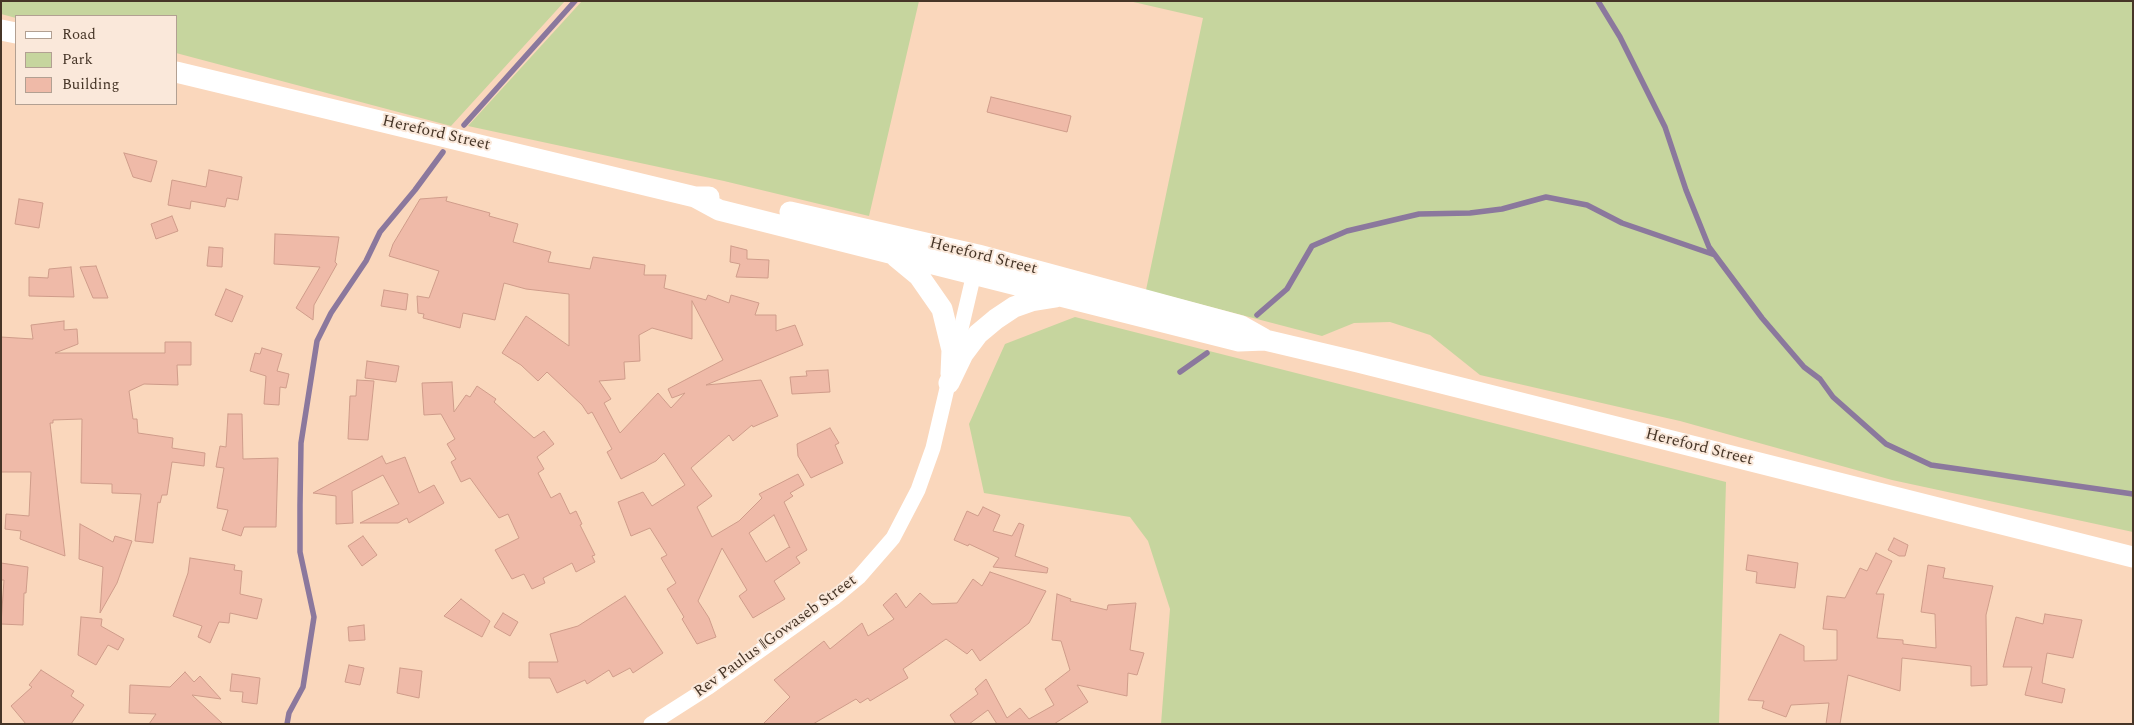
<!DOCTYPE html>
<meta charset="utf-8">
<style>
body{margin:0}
#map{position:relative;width:2134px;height:725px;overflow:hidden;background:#fad7bc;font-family:Spectral,serif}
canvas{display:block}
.frame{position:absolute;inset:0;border:2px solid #463527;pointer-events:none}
.legend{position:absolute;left:15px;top:15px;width:162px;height:90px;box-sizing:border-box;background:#fae8da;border:1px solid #b2a092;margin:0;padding:6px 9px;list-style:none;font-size:15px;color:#463527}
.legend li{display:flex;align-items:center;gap:10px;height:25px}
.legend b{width:25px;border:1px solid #b2a092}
</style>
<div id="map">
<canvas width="2134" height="725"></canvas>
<div class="frame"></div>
<ul class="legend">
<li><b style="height:6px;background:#fff"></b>Road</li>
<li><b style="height:14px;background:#c6d59e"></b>Park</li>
<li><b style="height:14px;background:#efbaa8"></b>Building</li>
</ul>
</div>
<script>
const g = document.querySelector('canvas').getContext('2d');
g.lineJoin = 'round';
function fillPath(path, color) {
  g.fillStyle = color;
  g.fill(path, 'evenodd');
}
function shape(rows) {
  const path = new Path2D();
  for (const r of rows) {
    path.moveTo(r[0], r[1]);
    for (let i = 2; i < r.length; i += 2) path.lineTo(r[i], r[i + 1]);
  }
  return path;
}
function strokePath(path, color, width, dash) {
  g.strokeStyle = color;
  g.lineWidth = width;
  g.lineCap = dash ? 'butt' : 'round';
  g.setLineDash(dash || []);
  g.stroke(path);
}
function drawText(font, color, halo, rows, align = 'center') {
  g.font = font + ' Spectral,serif';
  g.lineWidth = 4;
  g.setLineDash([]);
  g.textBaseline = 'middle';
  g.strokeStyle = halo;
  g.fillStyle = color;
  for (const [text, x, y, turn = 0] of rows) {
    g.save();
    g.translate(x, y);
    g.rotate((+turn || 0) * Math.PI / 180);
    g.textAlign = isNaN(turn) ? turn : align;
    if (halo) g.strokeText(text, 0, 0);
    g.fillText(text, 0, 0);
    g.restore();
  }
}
fillPath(shape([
 [1,1,565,1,451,126,176,53,176,16,16,18,1,14],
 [582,1,919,1,869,216,724,181,468,126],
 [1129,1,2133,1,2133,532,1892,480,1680,421,1480,375,1430,335,1390,322,1354,323,1322,336,1146,290,1203,18],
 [1075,317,1726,482,1719,724,1161,724,1170,609,1148,541,1130,517,984,493,969,424,1005,344]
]), '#c6d59e');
strokePath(shape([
 [1598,1,1620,37,1665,127,1686,190,1709,247,1762,318,1804,367,1820,379,1833,397,1886,444,1931,465,2133,494],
 [464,125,575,1],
 [1257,315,1287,289,1312,246,1347,231,1419,214,1470,213,1502,209,1546,197,1587,205,1622,223,1715,255],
 [1180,372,1207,353],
 [287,724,289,713,303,687,314,617,300,552,300,505,301,443,317,341,331,313,366,261,380,232,415,190,443,152]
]), '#8b789d', 5.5);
const building = shape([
 [991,97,1071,116,1067,132,987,112,991,97],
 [124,153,157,161,151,182,133,177,124,153],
 [209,170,242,177,238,200,227,198,225,207,191,201,190,209,168,205,172,180,206,187,209,170],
 [447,197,446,201,490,213,489,216,518,224,513,242,551,252,548,262,590,269,593,257,645,265,644,275,666,275,664,288,706,300,708,295,729,303,731,295,759,303,755,315,776,315,776,331,795,325,803,345,706,385,761,380,778,416,753,427,752,425,733,441,729,435,691,468,712,496,697,507,712,537,739,521,762,498,759,494,798,474,804,485,790,493,793,496,784,502,807,550,796,557,800,563,774,581,785,599,753,618,739,596,747,590,722,548,698,601,709,618,716,637,697,644,682,619,684,617,667,589,676,583,661,558,667,555,650,528,631,536,618,502,643,492,652,506,685,485,664,453,656,461,621,479,607,452,612,449,592,412,588,414,582,405,547,372,538,381,521,365,502,353,526,316,569,346,569,294,526,289,504,283,495,320,463,313,460,328,423,318,424,314,418,313,417,296,429,298,439,271,389,256,393,244,420,199,447,197],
 [692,301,723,360,668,389,672,398,685,393,671,408,658,393,620,433,604,403,611,399,599,381,625,379,624,362,640,361,639,335,652,328,692,339,692,301],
 [774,515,790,548,789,547,766,562,749,533,774,515],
 [19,199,43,203,39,228,15,224,19,199],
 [172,216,178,231,156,239,151,224,172,216],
 [275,234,339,237,335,262,337,264,314,305,313,320,296,308,320,267,274,264,275,234],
 [731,246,747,250,747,259,769,260,768,278,736,277,740,264,730,262,731,246],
 [209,247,223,248,222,267,207,266,209,247],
 [96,266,108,298,93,298,80,267,96,266],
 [71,267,74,297,29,296,29,277,48,278,49,269,71,267],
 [226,289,243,296,232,322,215,315,226,289],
 [384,290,408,294,406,310,381,306,384,290],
 [64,321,64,330,77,329,78,344,55,353,165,353,165,342,191,342,191,365,177,365,178,385,144,384,129,391,133,419,137,419,138,433,173,438,172,448,205,453,204,466,172,462,167,495,162,495,160,503,158,502,153,543,135,541,141,494,112,493,112,484,81,483,82,419,53,420,53,423,50,423,65,556,20,539,21,531,5,529,6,514,29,516,31,472,1,472,1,337,33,339,31,325,64,321],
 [262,348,282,354,277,371,289,374,286,388,280,387,279,405,264,404,266,376,250,371,255,353,260,354,262,348],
 [367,361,399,366,396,382,365,378,367,361],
 [828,370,830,392,792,394,790,377,807,376,806,371,828,370],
 [357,380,374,381,368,440,348,439,350,396,356,396,357,380],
 [452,382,454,412,466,395,470,397,477,386,496,399,494,402,534,438,544,431,554,444,537,457,544,469,538,473,551,498,560,493,570,514,576,511,582,524,580,525,595,555,592,556,595,562,576,572,572,563,543,578,545,583,532,589,524,574,512,579,495,550,519,538,508,514,499,518,470,478,461,482,451,462,456,459,447,444,455,439,441,414,424,415,422,383,452,382],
 [228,414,242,414,243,459,278,458,276,527,244,527,241,536,222,530,228,510,217,508,224,468,216,467,220,446,226,447,228,414],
 [830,428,839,443,835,445,843,463,811,478,798,456,797,444,830,428],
 [382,456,386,464,405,457,419,493,434,485,444,503,409,523,407,518,398,523,360,523,399,504,383,475,352,491,353,523,336,524,336,496,313,493,382,456],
 [983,507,1000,515,993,531,1012,536,1019,523,1024,525,1015,556,1048,568,1047,573,993,567,999,558,969,544,968,546,954,540,967,511,978,516,983,507],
 [80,524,113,542,115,536,132,541,117,583,100,613,103,567,79,559,80,524],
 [363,536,377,555,362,566,348,546,363,536],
 [1894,538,1908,545,1905,556,1899,556,1888,550,1894,538],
 [1876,553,1892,561,1876,594,1884,594,1877,638,1903,640,1903,644,1936,648,1935,614,1921,612,1928,565,1945,568,1943,578,1993,586,1986,615,1987,685,1971,686,1971,666,1902,658,1900,691,1848,675,1840,724,1826,724,1829,703,1791,705,1786,717,1762,708,1764,701,1748,700,1780,634,1804,646,1804,661,1837,660,1837,630,1823,629,1827,596,1845,598,1860,568,1867,571,1876,553],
 [1748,555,1798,563,1795,588,1756,583,1757,572,1746,570,1748,555],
 [190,558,235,565,234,570,242,571,240,594,262,599,257,619,230,613,229,623,219,622,210,643,198,637,202,626,173,616,188,573,190,558],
 [1,563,28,567,26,593,24,593,23,625,1,624,4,580,1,580,1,563],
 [990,572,1046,591,1029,623,980,661,972,649,967,654,946,639,903,669,908,678,870,701,868,698,860,703,856,699,813,724,763,724,790,697,774,680,824,641,830,649,862,623,868,636,894,619,883,605,896,593,906,608,920,593,932,604,957,603,973,579,982,586,990,572],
 [1057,594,1071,599,1070,601,1107,610,1108,605,1136,603,1130,650,1144,653,1137,675,1128,673,1127,696,1077,685,1088,702,1054,724,997,724,988,710,969,724,956,724,950,715,978,694,975,689,986,679,1007,718,1020,708,1029,719,1054,705,1045,689,1070,670,1061,641,1052,640,1057,594],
 [625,596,663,653,633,673,630,668,613,677,609,670,587,684,585,680,557,693,550,678,529,678,529,662,558,662,550,634,578,626,625,596],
 [461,599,490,621,482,637,444,616,461,599],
 [503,613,518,622,510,636,494,627,503,613],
 [2045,614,2082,620,2073,658,2047,653,2042,683,2065,689,2062,703,2025,695,2032,667,2003,667,2016,617,2043,624,2045,614],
 [81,617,102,619,101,626,124,639,118,650,108,645,96,665,78,655,81,617],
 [364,625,365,640,349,641,348,627,364,625],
 [349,665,364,668,360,685,345,682,349,665],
 [400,668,422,671,419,698,397,693,400,668],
 [41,670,74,691,71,696,84,705,71,724,26,724,11,706,32,687,29,685,41,670],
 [185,672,194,682,200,676,221,699,192,695,223,724,149,724,156,714,129,713,130,685,170,687,185,672],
 [232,674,260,678,257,704,242,702,243,692,230,691,232,674]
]);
fillPath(building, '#efbaa8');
strokePath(building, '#cf9c8a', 1);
strokePath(shape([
 [651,724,709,687,834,598,859,577,893,538,918,490,933,448,976,265]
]), '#fff', 15);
strokePath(shape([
 [1,30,16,33],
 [176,72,695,197,709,197],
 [695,197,719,210,1239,341,1265,340,1358,362,2133,557],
 [790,212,978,255,1241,326,1264,339],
 [896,257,919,276,942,309,952,350,951,374],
 [949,383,963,354,978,334,996,319,1014,307,1031,301,1056,297]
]), '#fff', 21);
drawText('16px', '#463527', '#fae8da', [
 ["Hereford Street",436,134,13],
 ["Hereford Street",983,257,14],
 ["Hereford Street",1699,448,14],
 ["Rev Paulus ǁGowaseb Street",776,637,-36]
]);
</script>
